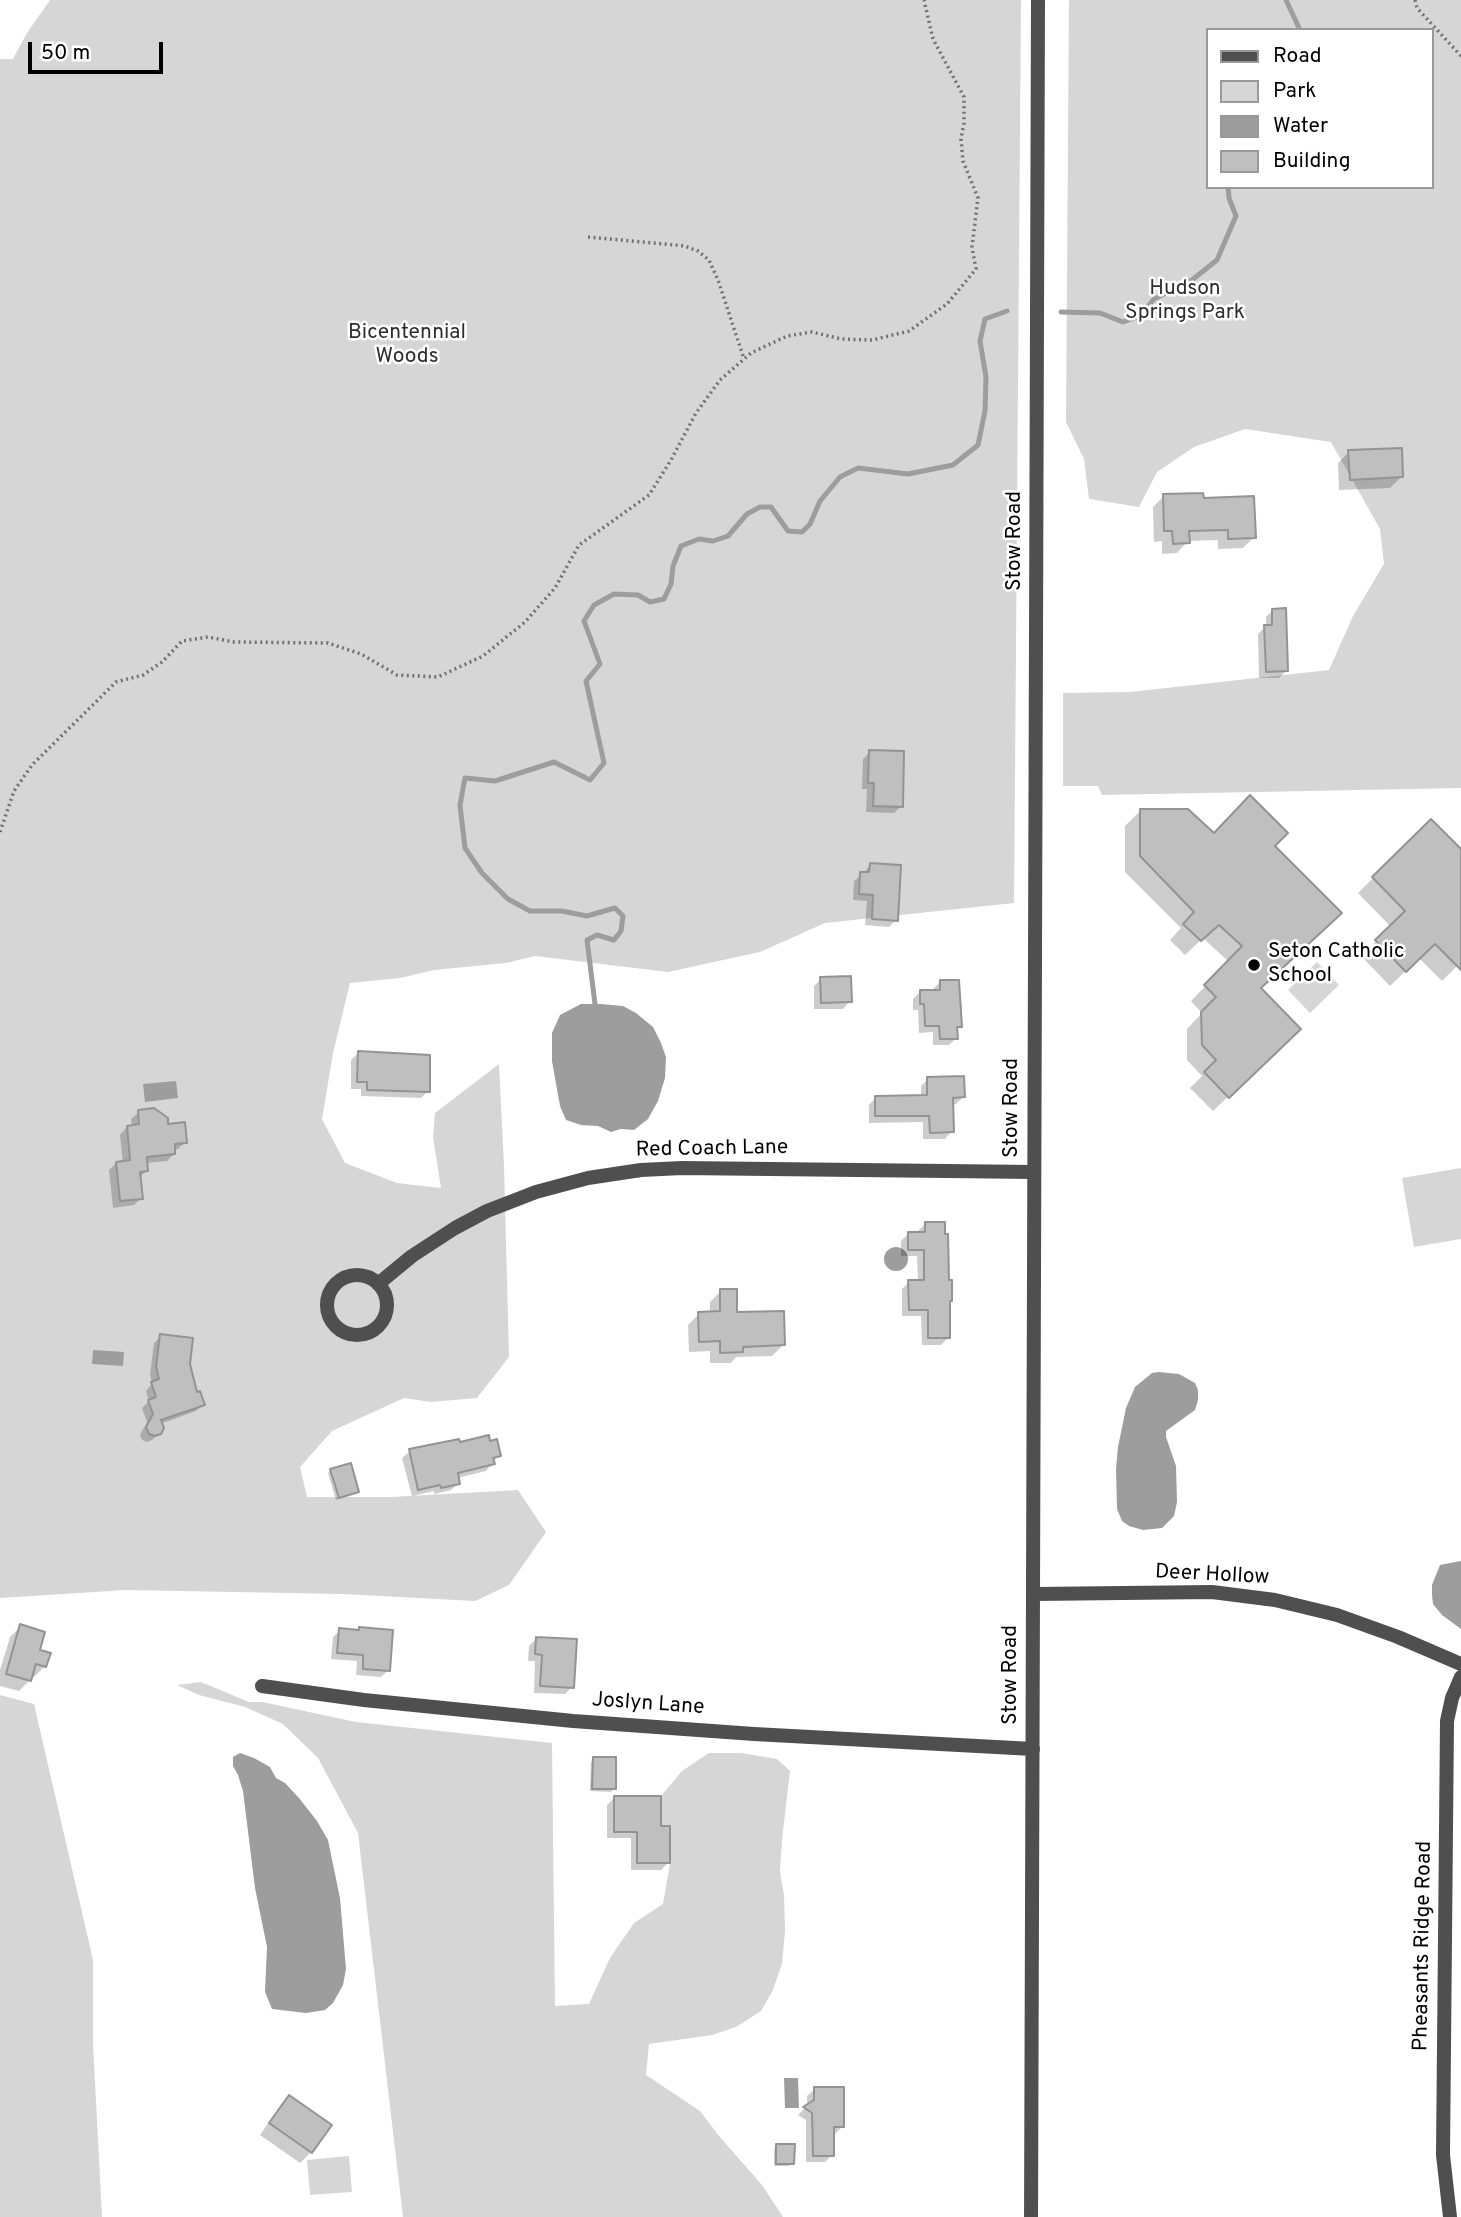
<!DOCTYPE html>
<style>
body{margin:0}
#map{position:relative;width:1461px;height:2217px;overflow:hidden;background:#fff;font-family:Overpass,sans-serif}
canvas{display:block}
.legend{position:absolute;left:1206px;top:28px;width:228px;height:161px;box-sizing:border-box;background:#fff;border:2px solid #999;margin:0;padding:9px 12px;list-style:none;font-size:21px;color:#000}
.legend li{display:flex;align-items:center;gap:14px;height:35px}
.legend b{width:35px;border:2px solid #999}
.scale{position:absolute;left:28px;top:42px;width:135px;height:32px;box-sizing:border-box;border:4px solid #000;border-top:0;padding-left:9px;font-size:21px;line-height:24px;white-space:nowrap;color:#000;-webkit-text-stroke:5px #fff;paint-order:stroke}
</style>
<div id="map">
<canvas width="1461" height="2217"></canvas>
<ul class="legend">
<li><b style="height:9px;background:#4f4f4f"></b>Road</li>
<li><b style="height:19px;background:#d6d6d6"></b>Park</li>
<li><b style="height:19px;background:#9d9d9d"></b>Water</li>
<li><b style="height:19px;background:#bfbfbf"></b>Building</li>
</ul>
<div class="scale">50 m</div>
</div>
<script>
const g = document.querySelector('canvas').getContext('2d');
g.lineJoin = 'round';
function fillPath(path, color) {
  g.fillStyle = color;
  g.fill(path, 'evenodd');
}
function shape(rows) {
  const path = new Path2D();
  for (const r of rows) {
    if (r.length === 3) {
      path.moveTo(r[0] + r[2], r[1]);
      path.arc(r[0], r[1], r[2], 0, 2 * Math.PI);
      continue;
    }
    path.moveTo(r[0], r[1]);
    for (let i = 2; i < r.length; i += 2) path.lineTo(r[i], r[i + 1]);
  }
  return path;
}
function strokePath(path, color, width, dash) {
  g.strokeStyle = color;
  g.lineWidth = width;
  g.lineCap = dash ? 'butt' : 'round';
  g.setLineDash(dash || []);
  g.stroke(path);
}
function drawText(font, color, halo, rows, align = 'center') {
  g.font = font + ' Overpass,sans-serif';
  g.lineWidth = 5;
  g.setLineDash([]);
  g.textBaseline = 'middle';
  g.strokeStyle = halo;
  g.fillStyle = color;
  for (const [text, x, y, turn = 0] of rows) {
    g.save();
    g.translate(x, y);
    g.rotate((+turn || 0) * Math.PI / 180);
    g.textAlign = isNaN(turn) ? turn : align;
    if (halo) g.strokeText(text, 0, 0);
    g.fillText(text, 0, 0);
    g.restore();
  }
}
fillPath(shape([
 [50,0,1021,0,1014,903,825,923,760,952,668,972,535,956,506,963,434,970,400,978,350,983,333,1053,322,1119,345,1163,397,1183,441,1188,433,1137,435,1113,499,1064,504,1165,509,1357,477,1398,431,1402,404,1398,332,1431,300,1467,307,1497,390,1497,518,1490,546,1532,509,1585,475,1601,343,1594,126,1590,0,1598,0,59,13,59,27,33],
 [1069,0,1461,0,1461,788,1102,795,1098,786,1063,786,1063,693,1130,692,1329,670,1353,616,1384,564,1380,529,1331,442,1245,429,1194,447,1157,472,1139,507,1089,499,1084,459,1066,422],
 [1207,30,1431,30,1431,187,1207,187],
 [1317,962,1339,985,1310,1013,1288,990],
 [1461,1168,1461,1239,1414,1247,1402,1178],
 [201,1682,249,1702,262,1702,356,1722,552,1743,555,2006,589,2004,610,1958,634,1923,663,1904,670,1863,670,1827,661,1826,661,1796,682,1771,709,1753,741,1753,777,1759,790,1771,782,1840,780,1872,784,1895,785,1931,782,1964,772,1992,761,2011,736,2027,712,2035,649,2044,646,2075,700,2111,719,2136,762,2185,783,2217,403,2217,358,1833,318,1758,283,1724,245,1707,199,1695,177,1685],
 [0,1695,34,1704,93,1960,93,2043,102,2217,0,2217],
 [349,2156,352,2192,310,2195,307,2160]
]), '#d6d6d6');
fillPath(shape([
 [581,1004,601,1004,623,1006,636,1013,653,1027,661,1043,666,1057,665,1078,658,1101,648,1119,634,1130,621,1129,611,1132,598,1126,581,1125,566,1120,560,1106,552,1061,552,1033,560,1015],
 [176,1081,178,1098,145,1102,143,1084],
 [896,1259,12],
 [93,1350,124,1352,123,1366,92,1364],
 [1159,1372,1179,1374,1195,1383,1198,1390,1198,1400,1195,1410,1166,1431,1166,1437,1176,1466,1177,1502,1174,1516,1162,1528,1143,1530,1129,1526,1122,1521,1117,1509,1116,1469,1118,1447,1126,1408,1135,1387,1152,1373],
 [1461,1561,1461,1629,1442,1615,1433,1604,1432,1595,1432,1585,1440,1565],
 [240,1753,254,1758,270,1767,276,1778,285,1783,299,1798,317,1821,328,1840,340,1898,346,1969,343,1985,333,2003,325,2010,306,2013,272,2009,265,1992,267,1947,255,1888,243,1791,238,1775,233,1766,233,1757],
 [784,2078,798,2078,799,2108,785,2108]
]), '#9d9d9d');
fillPath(shape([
 [1349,452,1401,477,1390,488,1339,490,1338,463],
 [1164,496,1202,500,1254,537,1243,548,1218,549,1218,540,1188,541,1177,553,1162,554,1162,541,1154,542,1153,507],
 [1273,610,1286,671,1279,678,1259,678,1258,634,1266,626,1266,617],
 [870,752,901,806,894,813,866,812,867,789,862,789,863,759],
 [1140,811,1214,835,1273,846,1260,988,1284,1044,1213,1111,1190,1088,1202,1076,1187,1060,1187,1029,1202,1013,1191,1001,1229,962,1203,938,1185,955,1170,940,1181,928,1125,872,1125,826],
 [1431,821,1461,851,1461,962,1442,981,1419,958,1390,986,1361,956,1391,927,1358,893],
 [871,864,896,920,889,927,865,925,867,901,853,900,854,881,863,874],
 [821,979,850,1001,843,1009,814,1009,814,986],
 [940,982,960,1026,956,1030,956,1038,949,1045,933,1045,933,1032,919,1033,918,1010,913,1010,913,999,920,992,933,992,933,989],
 [358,1053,428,1091,421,1098,361,1096,361,1089,351,1089,351,1060],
 [928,1079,963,1097,956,1104,951,1104,952,1131,945,1139,923,1139,923,1122,869,1123,869,1105,876,1097,921,1097,921,1086],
 [139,1112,167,1126,185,1142,178,1149,173,1150,174,1154,167,1161,145,1163,146,1171,139,1178,141,1198,134,1205,113,1208,109,1170,116,1163,123,1163,120,1135,127,1127,132,1127,131,1119],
 [925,1224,947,1282,948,1338,941,1345,922,1345,921,1316,902,1316,902,1289,909,1282,918,1282,917,1256,901,1256,901,1241,908,1234,918,1234,918,1231],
 [721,1291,736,1314,783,1345,772,1356,736,1357,731,1363,710,1363,710,1351,689,1352,688,1325,699,1314,710,1313,710,1302],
 [161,1336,188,1365,196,1393,203,1405,196,1411,160,1424,159,1433,152,1440,147,1442,142,1440,140,1435,147,1422,142,1408,149,1401,146,1391,152,1384,150,1375,154,1343],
 [489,1443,499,1455,486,1471,457,1478,458,1483,451,1490,434,1494,434,1491,412,1496,402,1458,410,1451],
 [331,1470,357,1491,354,1494,336,1500,328,1473],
 [21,1626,45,1666,34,1677,31,1676,30,1680,19,1691,0,1686,0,1670,10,1637],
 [360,1629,388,1670,381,1677,356,1675,357,1661,331,1659,333,1637,340,1630,357,1631],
 [536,1639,572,1687,565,1694,534,1693,535,1661,528,1661,529,1646],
 [594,1759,614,1789,611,1792,590,1791,591,1762],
 [614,1798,659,1828,668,1863,661,1870,631,1870,631,1838,607,1838,607,1805],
 [815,2089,843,2126,836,2133,832,2133,832,2155,825,2162,806,2162,806,2120,798,2115,807,2106,807,2096],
 [289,2098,311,2152,300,2163,260,2135,278,2109],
 [777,2146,793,2163,789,2166,774,2166,774,2149]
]), '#0003');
strokePath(shape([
 [1286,0,1300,30],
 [1061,312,1100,313,1123,322,1140,316,1154,299,1192,280,1217,260,1236,216,1229,198,1228,187],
 [595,1004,587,940,597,935,614,940,621,931,623,916,615,908,587,916,562,911,530,911,508,899,482,873,465,848,460,805,465,778,495,781,554,762,590,780,604,763,586,681,600,664,584,621,594,605,614,594,638,595,650,602,664,599,671,584,673,566,681,546,699,539,713,541,728,536,747,514,760,507,771,507,788,531,802,532,810,524,820,501,840,477,858,468,908,474,953,465,978,445,985,411,986,377,980,341,985,319,1007,311]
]), '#9d9d9d', 5);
const building = shape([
 [1402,448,1403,477,1350,480,1348,450,1402,448],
 [1203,493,1204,498,1254,496,1256,538,1228,539,1228,530,1189,531,1190,543,1173,544,1172,531,1164,531,1163,494,1203,493],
 [1286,608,1288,671,1266,672,1264,625,1272,625,1272,609,1286,608],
 [869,750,904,751,903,807,873,806,874,783,868,783,869,750],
 [1250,795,1288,833,1275,846,1342,913,1261,988,1301,1029,1229,1098,1204,1072,1216,1060,1202,1045,1201,1012,1216,997,1204,985,1242,946,1219,925,1201,941,1183,924,1194,912,1140,856,1140,809,1188,809,1214,833,1250,795],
 [1431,819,1461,849,1461,970,1435,944,1406,972,1375,940,1405,911,1372,877,1431,819],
 [870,863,901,865,898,921,872,919,873,895,859,894,860,872,869,872,870,863],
 [851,976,852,1002,821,1003,820,977,851,976],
 [940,980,959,980,962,1027,957,1027,958,1039,940,1039,939,1026,925,1026,924,1004,920,1004,920,990,940,990,940,980],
 [358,1051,430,1055,430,1092,367,1090,367,1082,357,1082,358,1051],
 [964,1076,965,1097,953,1098,954,1132,930,1133,929,1116,875,1116,875,1096,927,1095,927,1077,964,1076],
 [154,1108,168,1118,168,1124,185,1122,187,1143,175,1144,175,1154,147,1157,148,1171,140,1172,143,1199,120,1201,116,1162,130,1160,127,1126,139,1124,138,1110,154,1108],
 [925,1222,945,1222,945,1234,948,1234,949,1280,952,1280,952,1301,950,1301,950,1338,928,1338,928,1310,909,1310,908,1280,924,1280,924,1250,908,1250,908,1232,925,1232,925,1222],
 [720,1289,737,1289,737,1312,784,1311,785,1345,743,1347,743,1352,720,1353,720,1341,699,1342,698,1312,720,1311,720,1289],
 [160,1334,193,1338,190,1364,197,1392,200,1391,205,1405,161,1420,164,1428,161,1434,155,1436,149,1434,146,1427,153,1414,148,1400,156,1397,151,1382,159,1379,156,1367,160,1334],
 [489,1435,490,1441,497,1439,501,1456,493,1458,495,1464,458,1473,460,1484,441,1488,440,1485,418,1490,409,1449,459,1439,460,1442,489,1435],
 [351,1463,359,1492,339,1498,330,1469,351,1463],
 [20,1624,45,1632,40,1650,51,1653,46,1667,36,1664,31,1681,6,1674,20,1624],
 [359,1627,393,1630,390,1671,363,1669,363,1655,337,1653,339,1628,359,1630,359,1627],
 [536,1637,577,1639,574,1688,540,1686,542,1655,535,1654,536,1637],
 [593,1757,616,1757,616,1789,592,1789,593,1757],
 [614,1796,661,1796,661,1826,670,1826,670,1863,637,1863,637,1832,614,1832,614,1796],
 [814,2087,844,2087,844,2127,834,2127,834,2156,813,2156,812,2113,803,2107,814,2100,814,2087],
 [289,2095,332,2125,312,2153,269,2123,289,2095],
 [776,2144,795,2144,794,2164,776,2164,776,2144]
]);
fillPath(building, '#bfbfbf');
strokePath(building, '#939393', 2);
strokePath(shape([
 [1415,0,1417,8,1461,56],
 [588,237,685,246,698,251,709,260,718,280,744,359],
 [0,832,14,791,32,765,116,682,143,675,162,662,182,641,208,637,234,642,328,643,361,654,397,675,438,677,483,656,525,622,555,588,579,545,649,495,671,460,696,413,720,380,751,353,787,336,812,332,841,339,872,340,909,331,947,304,976,269,972,247,978,198,963,161,961,139,964,123,964,97,933,39,924,0]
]), '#717171', 3.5, [2, 3.5]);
strokePath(shape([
 [357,1305,30],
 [378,1284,412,1256,455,1228,487,1211,536,1192,588,1178,641,1170,682,1168,1034,1172],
 [1034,1594,1212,1592,1275,1600,1337,1615,1398,1637,1461,1664],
 [262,1686,364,1700,573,1721,754,1734,1033,1749],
 [1450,2217,1443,2155,1447,1721,1452,1698,1461,1677]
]), '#4f4f4f', 14);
strokePath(shape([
 [1031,2217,1038,0]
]), '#4f4f4f', 14);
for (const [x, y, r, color] of [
 [1254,965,7,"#000"]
]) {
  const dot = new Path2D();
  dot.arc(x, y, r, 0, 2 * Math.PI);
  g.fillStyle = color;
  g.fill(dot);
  strokePath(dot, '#fff', 2.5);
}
drawText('21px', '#2d2d2d', '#fff', [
 ["Hudson",1185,290],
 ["Springs Park",1185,314],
 ["Bicentennial",407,334],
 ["Woods",407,358]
]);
drawText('21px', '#000', '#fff', [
 ["Stow Road",1016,541,-90],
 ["Stow Road",1013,1108,-90],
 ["Red Coach Lane",712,1150,-1],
 ["Deer Hollow",1212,1576,3],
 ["Stow Road",1012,1675,-90],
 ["Joslyn Lane",648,1705,4],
 ["Pheasants Ridge Road",1424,1946,-89]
]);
drawText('21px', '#000', '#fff', [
 ["Seton Catholic",1268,953],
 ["School",1268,977]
], 'left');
</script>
